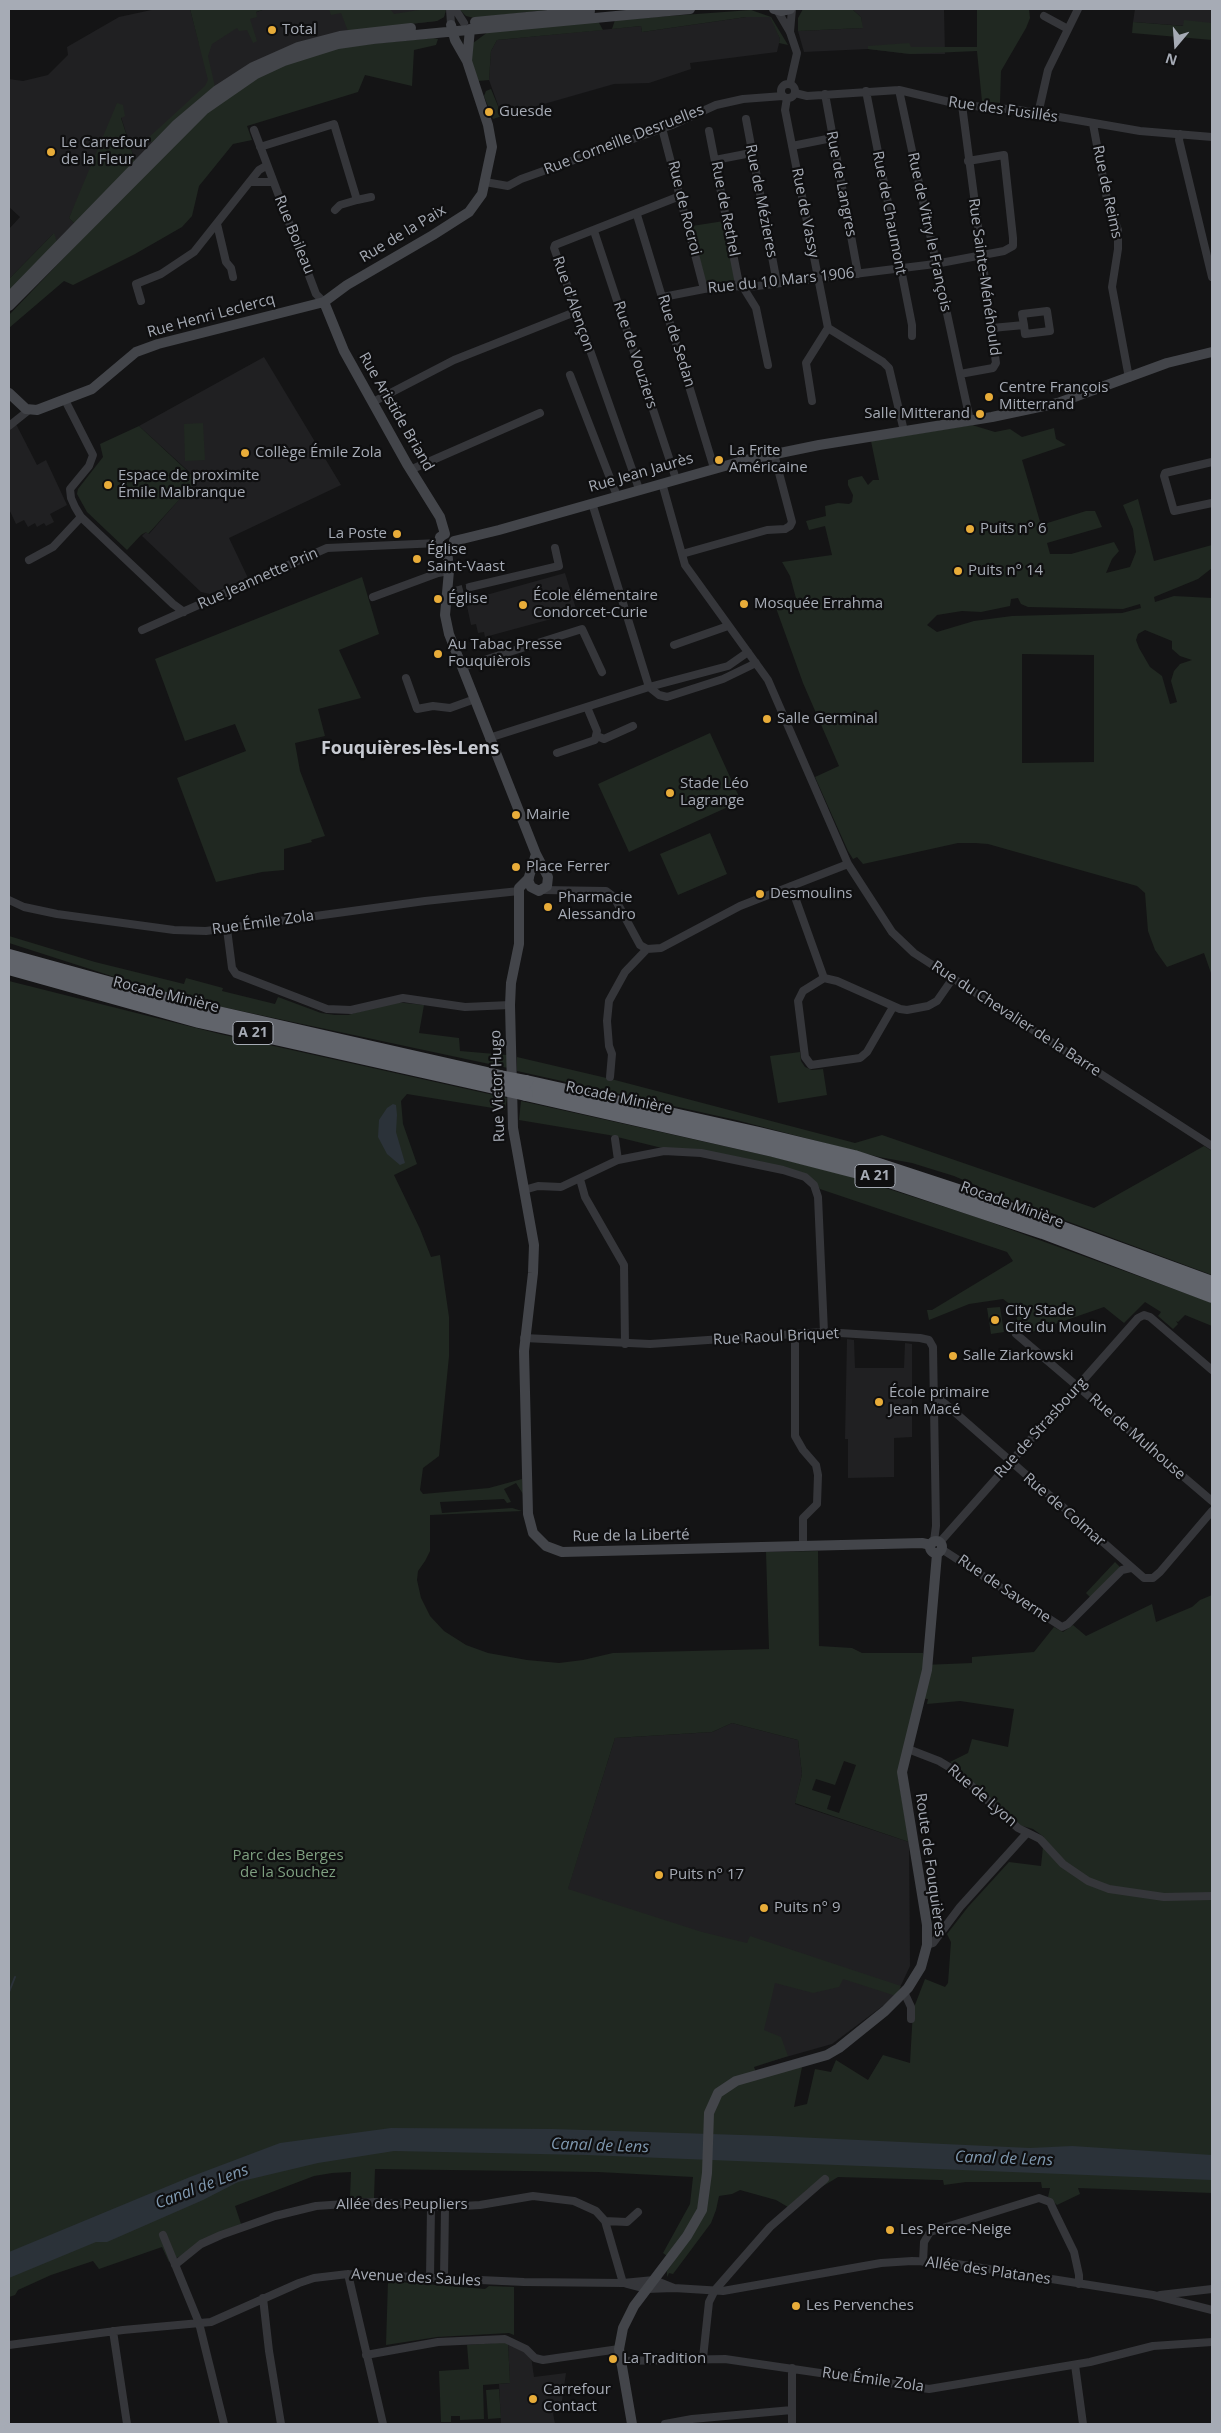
<!DOCTYPE html>
<meta charset="utf-8">
<style>
body{margin:0}
#map{position:relative;width:1221px;height:2433px;overflow:hidden;background:#141415;font-family:"Open Sans",sans-serif}
canvas{display:block}
.frame{position:absolute;inset:0;border:10px solid #a6abb5;pointer-events:none}
.north{position:absolute;left:1151px;top:20px;width:50px;height:50px;-webkit-text-stroke:4px #0f0f10;paint-order:stroke;rotate:198deg;font-size:14px;font-weight:700;line-height:20px;text-align:center;color:#a6abb5}
.north::after{content:'';display:block;margin:auto;width:18px;height:22px;background:#a6abb5;clip-path:polygon(50% 0,100% 100%,50% 72%,0 100%)}
</style>
<div id="map">
<canvas width="1221" height="2433"></canvas>
<div class="frame"></div>
<div class="north">N</div>
</div>
<script>
const g = document.querySelector('canvas').getContext('2d');
g.lineJoin = 'round';
function fillPath(path, color) {
  g.fillStyle = color;
  g.fill(path, 'evenodd');
}
function shape(rows) {
  const path = new Path2D();
  for (const r of rows) {
    if (r.length === 3) {
      path.moveTo(r[0] + r[2], r[1]);
      path.arc(r[0], r[1], r[2], 0, 2 * Math.PI);
      continue;
    }
    path.moveTo(r[0], r[1]);
    for (let i = 2; i < r.length; i += 2) path.lineTo(r[i], r[i + 1]);
  }
  return path;
}
function strokePath(path, color, width, dash) {
  g.strokeStyle = color;
  g.lineWidth = width;
  g.lineCap = dash ? 'butt' : 'round';
  g.setLineDash(dash || []);
  g.stroke(path);
}
function drawText(font, color, halo, rows, align = 'center') {
  g.font = font + ' "Open Sans",sans-serif';
  g.lineWidth = 4.5;
  g.setLineDash([]);
  g.textBaseline = 'middle';
  g.strokeStyle = halo;
  g.fillStyle = color;
  for (const [text, x, y, turn = 0] of rows) {
    g.save();
    g.translate(x, y);
    g.rotate((+turn || 0) * Math.PI / 180);
    g.textAlign = isNaN(turn) ? turn : align;
    if (halo) g.strokeText(text, 0, 0);
    g.fillText(text, 0, 0);
    g.restore();
  }
}
fillPath(shape([
 [156,9,190,9,199,43,246,16,265,9,446,10,444,17,437,21,338,32,135,161,121,117,123,105,69,218,75,224,57,242,53,234,9,279,9,229,20,217,9,207,9,79,23,81,48,75,68,55,67,47,119,17],
 [852,9,944,9,945,54,910,54,868,49,804,52,798,31,862,28,861,17],
 [1135,9,1212,9,1212,28,1133,22],
 [746,17,771,17,780,39,777,52,690,63,691,69,649,83,614,84,502,116,489,80,491,51,497,40,641,26,642,32],
 [264,357,341,485,229,538,248,578,210,594,201,592,142,536,146,532,149,534,197,479,139,426],
 [16,424,37,465,46,460,67,505,50,514,54,522,46,526,44,523,37,527,35,523,28,527,24,520,16,524,9,509,9,429],
 [565,573,577,612,485,637,484,632,478,633,476,624,471,625,467,606,480,601,479,597],
 [847,1339,854,1340,855,1368,904,1368,905,1343,912,1344,912,1437,894,1438,894,1477,848,1478,848,1439,845,1439],
 [732,1723,798,1740,802,1774,795,1804,909,1842,910,1966,896,1996,832,2044,754,2066,567,1891,615,1738,712,1732],
 [508,2342,531,2356,534,2377,566,2373,561,2408,556,2409,553,2413,555,2424,501,2424,499,2384,510,2383]
]), '#202022');
fillPath(shape([
 [190,9,265,9,256,12,257,17,250,19,257,41,253,43,247,30,239,31,237,28,212,44,208,56,215,87,154,142,149,142,146,140,205,86,208,80],
 [329,9,390,9,394,14,425,9,446,10,444,17,437,21,348,31,341,13,331,15],
 [459,9,557,9,474,18,466,16],
 [803,9,852,9,861,17,863,28,798,31,798,18],
 [977,9,1029,9,1030,18,1026,28,1001,71,1000,103,982,101,977,51,910,54,868,49,868,46,909,43,911,47,977,47],
 [751,10,771,17,788,45,779,43,780,39,770,17,746,17,642,32,641,26,612,29,615,20],
 [1184,20,1212,23,1212,40,1132,33,1133,22,1183,26],
 [598,21,603,30,497,40,491,51,489,80,478,81,471,60,473,43,488,32],
 [433,38,438,39,436,45,414,50,412,86,365,75,358,92,247,126,252,140,233,144,199,186,192,216,182,227,135,254,73,285,64,281,9,328,9,315,195,121,266,71,338,47],
 [491,89,502,116,493,119,484,96,486,91],
 [117,103,123,105,125,116,121,118,135,161,75,224,69,218],
 [724,221,735,280,709,284,705,281,692,226],
 [54,233,57,242,9,292,9,279],
 [203,423,205,460,185,461,184,424],
 [972,425,995,432,1010,429,1022,437,1054,428,1056,439,1066,445,1022,460,1041,525,1086,511,1095,511,1102,527,1047,543,1050,554,1071,554,1114,542,1119,551,1112,559,1106,573,1130,567,1136,552,1133,529,1123,505,1138,499,1154,561,1212,545,1212,568,1198,579,1154,597,1155,602,1174,596,1212,598,1212,976,1204,953,1167,967,1155,950,1148,931,1145,893,1137,886,988,844,975,843,958,843,863,864,857,857,853,859,848,851,815,777,839,766,803,683,776,608,797,602,790,576,782,562,832,555,825,526,809,530,806,521,826,516,825,506,838,503,849,504,852,502,853,495,848,485,848,480,853,478,862,476,868,485,873,480,879,480,871,441],
 [1018,598,1021,604,1028,607,1123,609,1140,604,1141,608,1122,613,1012,616,974,621,937,632,927,625,937,615,962,611,981,612,1010,606,1011,599],
 [1145,630,1172,641,1172,649,1180,656,1192,660,1180,664,1174,671,1171,681,1177,702,1170,704,1162,676,1150,667,1139,648,1136,640,1138,634],
 [1022,654,1094,655,1094,762,1022,763],
 [139,426,197,480,148,534,146,532,141,535,127,550,87,512,77,494,78,489,103,457,100,444],
 [362,577,379,634,339,650,361,698,318,709,325,736,295,743,300,771,325,836,311,840,312,842,284,849,284,870,262,872,216,882,177,778,246,751,235,724,185,741,155,659],
 [710,733,741,801,629,852,598,784],
 [710,833,727,874,678,895,660,854],
 [9,936,95,962,184,984,186,978,223,988,222,991,275,1004,278,997,321,1013,335,1015,348,1015,395,1002,424,1005,419,1033,459,1038,460,1051,507,1055,508,1068,218,1006,152,989,9,943],
 [9,981,220,1034,507,1098,505,1110,407,1094,401,1101,403,1124,417,1164,394,1175,420,1229,431,1257,440,1255,449,1317,449,1356,439,1456,423,1468,420,1490,423,1494,489,1488,522,1479,523,1494,516,1483,504,1489,511,1502,507,1503,504,1499,440,1502,442,1513,512,1508,522,1511,430,1515,430,1551,425,1561,418,1571,417,1580,421,1598,430,1616,444,1631,466,1645,488,1653,527,1660,559,1663,583,1660,613,1653,769,1649,766,1552,818,1551,819,1646,852,1648,862,1653,923,1653,923,1665,972,1663,972,1657,1034,1652,1054,1627,1063,1632,1073,1625,1086,1636,1152,1604,1156,1622,1192,1607,1200,1600,1212,1595,1212,2193,1078,2188,1080,2194,1057,2205,1048,2197,1050,2188,1042,2188,1041,2182,966,2182,944,2185,943,2180,939,2180,838,2177,815,2191,810,2187,788,2207,776,2200,740,2190,732,2194,719,2196,716,2210,711,2223,673,2274,669,2273,667,2277,667,2271,674,2261,663,2253,690,2204,693,2177,598,2172,375,2169,374,2198,350,2198,351,2172,332,2173,314,2176,235,2206,241,2224,169,2262,162,2247,99,2269,93,2261,51,2275,18,2290,15,2295,9,2297],
 [918,1698,928,1699,927,1704,960,1701,1014,1709,1008,1747,972,1739,968,1753,950,1762,1019,1825,1033,1829,1044,1837,1041,1866,1009,1862,968,1907,947,1934,951,1942,948,1983,945,1987,925,1979,913,2010,910,2063,883,2055,868,2080,836,2060,831,2072,815,2069,807,2104,794,2107,802,2067,758,2078,754,2067,788,2056,781,2037,764,2030,775,1983,813,1993,839,1987,843,1979,896,1996,901,1986,750,1936,747,1943,702,1932,568,1889,615,1738,712,1732,732,1723,798,1740,802,1774,795,1803,909,1842,898,1775],
 [844,1761,856,1765,839,1813,827,1809,831,1796,812,1790,816,1779,835,1785],
 [800,1052,801,1061,805,1067,812,1070,823,1069,827,1095,778,1103,770,1056],
 [517,1057,615,1080,855,1143,882,1135,1094,1208,1204,1146,1212,1151,1212,1275,1010,1200,954,1176,912,1163,879,1157,736,1120,517,1071],
 [521,1101,773,1157,845,1175,979,1218,1212,1303,1212,1326,1185,1315,1178,1322,1176,1321,1178,1324,1173,1329,1158,1316,1161,1312,1145,1302,1124,1323,1104,1307,1032,1332,1017,1320,1015,1308,1003,1299,969,1304,929,1320,927,1310,932,1310,1013,1261,1007,1252,820,1189,814,1181,701,1150,662,1148,609,1135,519,1120],
 [1000,1307,1004,1332,991,1334,987,1308],
 [1115,1562,1120,1567,1091,1598,1086,1593],
 [388,2281,485,2289,489,2286,514,2287,514,2335,509,2333,437,2337,386,2345],
 [508,2342,510,2383,483,2385,484,2419,460,2420,460,2416,451,2416,451,2422,441,2422,439,2371,469,2369,467,2345],
 [499,2389,501,2418,488,2419,486,2390]
]), '#202821');
fillPath(shape([
 [393,1104,396,1105,397,1115,396,1132,405,1163,400,1165,387,1154,378,1137,379,1120,387,1108],
 [391,2128,553,2129,773,2136,1030,2148,1072,2146,1212,2155,1212,2180,587,2155,394,2151,318,2163,238,2182,203,2200,107,2242,96,2242,9,2278,9,2252,190,2177,280,2143]
]), '#2b3239');
strokePath(shape([
 [9,1992,15,1977]
]), '#2b3239', 2);
strokePath(shape([
 [455,591,470,587]
]), '#313235', 8, [8, 4]);
strokePath(shape([
 [450,9,451,24],
 [455,9,464,23],
 [777,10,790,32,797,53,790,84],
 [1044,16,1068,29],
 [790,32,792,9],
 [788,91,7],
 [899,90,960,374],
 [866,91,912,325,912,336],
 [795,93,807,96,899,90,962,105,1019,110,1140,131,1212,137],
 [825,94,858,274],
 [787,98,785,110,828,328],
 [962,105,996,363,993,368,960,374,970,420],
 [1038,114,1048,70,1078,9],
 [746,119,777,283],
 [1093,124,1107,199,1118,230,1118,249,1112,287,1129,378],
 [662,128,704,289],
 [254,130,316,294,324,302],
 [709,131,738,279,756,308,768,365],
 [1180,134,1179,140,1212,277],
 [792,146,832,138],
 [260,147,334,124,357,200,340,205,335,210],
 [715,160,751,153],
 [250,182,273,182],
 [485,182,508,186,521,179,672,125,716,105,743,99,783,96],
 [357,200,371,197],
 [637,215,714,468],
 [217,224,226,262,231,268,233,277],
 [594,231,676,479],
 [663,297,704,289,730,286,749,287,935,264,1004,251,1013,246,1013,238,1004,155,968,161],
 [141,301,136,284,161,274,194,252,259,170,266,166],
 [828,328,883,362,889,368,904,431],
 [992,328,1024,325,1025,334,1050,331,1047,311,1022,314,1024,325],
 [570,375,617,496],
 [65,400,93,455,89,466,70,489,71,498,75,507,81,517,173,604,184,612],
 [812,401,806,363,828,328],
 [373,402,454,360,575,312],
 [9,426,29,410],
 [1212,462,1165,473,1164,476,1174,511,1212,503],
 [410,470,540,413],
 [662,483,685,565,768,680,848,864,892,932,914,953,1212,1146],
 [639,489,554,248,555,245,680,196],
 [592,503,649,687,659,695,667,697,723,679,756,663],
 [682,554,767,530,785,529,790,526,792,522,774,454],
 [29,560,53,547,81,517],
 [470,587,559,566,555,548],
 [373,597,438,573,449,571],
 [142,630,327,548,439,543],
 [674,645,728,626],
 [462,667,582,629,602,672],
 [406,678,417,709,433,706,450,708,475,699],
 [597,736,604,739,633,726],
 [489,738,649,687,728,666,748,652],
 [557,753,595,740,597,731,587,707],
 [791,886,824,978],
 [542,890,606,891,614,897,640,945,647,949,661,948,740,906,848,864],
 [9,900,24,907,57,914,174,930,206,931,425,901,519,891],
 [227,929,232,968,236,974,327,1009,351,1010,403,998,465,1007,510,1005],
 [824,978,803,991,798,1001,805,1057,811,1065,860,1058,867,1052,893,1007],
 [824,978,837,981,900,1009,907,1010,928,1006,937,1001,953,978],
 [610,1077,612,1054,609,1046,607,1021,609,1001,625,972,647,949],
 [615,1139,618,1160],
 [580,1179,585,1197,624,1265,625,1344],
 [524,1190,538,1186,561,1187,618,1160,664,1151,701,1153,783,1170,805,1177,814,1185,818,1197,824,1332],
 [795,1334,795,1436,803,1450,816,1465,818,1475,817,1504,803,1518,803,1546],
 [1016,1334,1212,1501],
 [524,1338,650,1344,824,1332,920,1338,929,1340,933,1347,936,1526,934,1541],
 [934,1394,1144,1578,1153,1578,1160,1572,1212,1511],
 [940,1542,1138,1318,1144,1315,1150,1317,1212,1370],
 [943,1550,1062,1627,1068,1624,1122,1570,1131,1568],
 [908,1749,939,1761,954,1770,1018,1828,1040,1839,1063,1864,1088,1881,1109,1889,1164,1897,1212,1896],
 [927,1945,933,1943,960,1907,1027,1833],
 [904,1992,911,2007,911,2019],
 [605,2221,627,2222,638,2212],
 [163,2235,199,2323,224,2424],
 [923,2262,924,2242,930,2232,1039,2198,1050,2202,1054,2211,1074,2252,1079,2275,1079,2284],
 [175,2265,201,2244,221,2235,275,2216,316,2206,374,2202,445,2207,480,2205,533,2196,574,2201,596,2211,605,2221,623,2283],
 [348,2274,383,2424],
 [430,2278,431,2206],
 [444,2278,445,2207],
 [627,2284,646,2289,674,2288,723,2291,881,2263,912,2261,944,2262,1153,2295,1212,2310],
 [1160,2295,1212,2289],
 [263,2298,269,2351,281,2424],
 [113,2331,127,2424],
 [9,2345,123,2330,211,2322,299,2283,314,2278,348,2274,524,2282,623,2283,654,2280,674,2288],
 [366,2355,438,2342,505,2339,526,2349,535,2358,543,2360,619,2349],
 [703,2358,709,2302,715,2290,770,2227,825,2179],
 [621,2361,725,2359,929,2389,1090,2362,1153,2346,1212,2342],
 [1075,2365,1083,2424],
 [792,2368,792,2424],
 [665,2424,692,2419,792,2410]
]), '#35363a', 8);
strokePath(shape([
 [774,9,781,11,790,9],
 [475,22,590,11],
 [467,61,470,29],
 [9,297,177,124,216,91,253,67,298,47,340,36,411,28],
 [324,302,344,351,407,464,440,517,445,534],
 [9,306,204,110,256,74,284,61,338,44,373,39,690,9],
 [9,393,26,409,37,410,92,389,136,352,158,344,324,302,347,285,433,235,469,212,482,194,492,147,488,125,467,61,455,40,451,25],
 [445,534,440,537,439,543,443,548,447,549],
 [454,541,499,530,746,460,819,445,992,417,1058,403,1167,363,1212,352],
 [447,549,449,571,445,615,449,634,536,854,548,877,547,886,539,891,531,887,528,880,536,854],
 [529,878,519,888,519,944,511,983,510,1005,513,1128,534,1245,533,1273,524,1351,528,1514,533,1533,546,1546,562,1552,922,1543,931,1545],
 [936,1547,6],
 [632,2424,619,2349,623,2328,634,2306,687,2236,702,2210,707,2173,709,2113,718,2093,736,2081,827,2055,839,2048,885,2011,908,1988,921,1967,927,1945,927,1925,902,1772,927,1670,937,1554]
]), '#43454a', 10);
strokePath(shape([
 [9,956,209,1011,500,1077],
 [9,968,199,1021,499,1088],
 [526,1082,759,1134,854,1157,985,1200,1212,1283],
 [526,1094,773,1150,878,1177,1043,1232,1212,1296]
]), '#61646b', 14);
strokePath(shape([
 [500,1077,526,1082],
 [499,1088,526,1094]
]), '#61646b', 14);
for (const [x, y, r, color] of [
 [272,30,5,"#e8ac39"],
 [489,112,5,"#e8ac39"],
 [51,152,5,"#e8ac39"],
 [989,397,5,"#e8ac39"],
 [980,414,5,"#e8ac39"],
 [245,453,5,"#e8ac39"],
 [719,460,5,"#e8ac39"],
 [108,485,5,"#e8ac39"],
 [970,529,5,"#e8ac39"],
 [397,534,5,"#e8ac39"],
 [417,559,5,"#e8ac39"],
 [958,571,5,"#e8ac39"],
 [438,599,5,"#e8ac39"],
 [744,604,5,"#e8ac39"],
 [523,605,5,"#e8ac39"],
 [438,654,5,"#e8ac39"],
 [767,719,5,"#e8ac39"],
 [670,793,5,"#e8ac39"],
 [516,815,5,"#e8ac39"],
 [516,867,5,"#e8ac39"],
 [760,894,5,"#e8ac39"],
 [548,907,5,"#e8ac39"],
 [995,1320,5,"#e8ac39"],
 [953,1356,5,"#e8ac39"],
 [879,1402,5,"#e8ac39"],
 [659,1875,5,"#e8ac39"],
 [764,1908,5,"#e8ac39"],
 [890,2230,5,"#e8ac39"],
 [796,2306,5,"#e8ac39"],
 [613,2359,5,"#e8ac39"],
 [533,2399,5,"#e8ac39"]
]) {
  const dot = new Path2D();
  dot.arc(x, y, r, 0, 2 * Math.PI);
  g.fillStyle = color;
  g.fill(dot);
  strokePath(dot, '#0f0f10', 2);
}
for (const [x, y, w] of [
 [253,1033,40],
 [875,1176,40]
]) {
  const box = new Path2D();
  box.roundRect(x - w / 2, y - 11.5, w, 23, 4);
  g.fillStyle = '#0f0f10';
  g.fill(box);
  strokePath(box, '#a6abb5', 1);
}
drawText('bold 14px', '#a6abb5', null, [
 ["A 21",253,1033],
 ["A 21",875,1176]
]);
drawText('15px', '#a6abb5', '#0f0f10', [
 ["Total",282,30],
 ["Guesde",499,112],
 ["Le Carrefour",61,143],
 ["de la Fleur",61,160],
 ["Centre François",999,388],
 ["Mitterrand",999,405],
 ["Salle Mitterand",970,414,"right"],
 ["La Frite",729,451],
 ["Américaine",729,468],
 ["Collège Émile Zola",255,453],
 ["Espace de proximite",118,476],
 ["Émile Malbranque",118,493],
 ["Puits n° 6",980,529],
 ["La Poste",387,534,"right"],
 ["Église",427,550],
 ["Saint-Vaast",427,567],
 ["Puits n° 14",968,571],
 ["École élémentaire",533,596],
 ["Condorcet-Curie",533,613],
 ["Église",448,599],
 ["Mosquée Errahma",754,604],
 ["Au Tabac Presse",448,645],
 ["Fouquièrois",448,662],
 ["Salle Germinal",777,719],
 ["Stade Léo",680,784],
 ["Lagrange",680,801],
 ["Mairie",526,815],
 ["Place Ferrer",526,867],
 ["Desmoulins",770,894],
 ["Pharmacie",558,898],
 ["Alessandro",558,915],
 ["City Stade",1005,1311],
 ["Cite du Moulin",1005,1328],
 ["Salle Ziarkowski",963,1356],
 ["École primaire",889,1393],
 ["Jean Macé",889,1410],
 ["Puits n° 17",669,1875],
 ["Puits n° 9",774,1908],
 ["Les Perce-Neige",900,2230],
 ["Les Pervenches",806,2306],
 ["La Tradition",623,2359],
 ["Carrefour",543,2390],
 ["Contact",543,2407]
], 'left');
drawText('15px', '#a6abb5', '#0f0f10', [
 ["Rue des Fusillés",1003,110,8],
 ["Rue Corneille Desruelles",624,140,-21],
 ["Rue de Langres",841,184,79],
 ["Rue de Reims",1107,192,78],
 ["Rue de Mézieres",761,201,79],
 ["Rue de Rocroi",684,208,76],
 ["Rue de Rethel",725,209,79],
 ["Rue de Vassy",805,213,79],
 ["Rue de Chaumont",889,213,79],
 ["Rue de Vitry le François",929,232,78],
 ["Rue de la Paix",403,234,-31],
 ["Rue Boileau",294,235,68],
 ["Rue Sainte-Ménéhould",984,277,82],
 ["Rue du 10 Mars 1906",781,281,-6],
 ["Rue d'Alençon",573,304,71],
 ["Rue Henri Leclercq",211,316,-15],
 ["Rue de Sedan",676,341,73],
 ["Rue de Vouziers",635,355,72],
 ["Rue Aristide Briand",396,412,60],
 ["Rue Jean Jaurès",641,473,-16],
 ["Rue Jeannette Prin",258,579,-24],
 ["Rue Émile Zola",263,923,-8],
 ["Rocade Minière",166,995,14],
 ["Rue du Chevalier de la Barre",1016,1019,33],
 ["Rue Victor Hugo",498,1086,-92],
 ["Rocade Minière",619,1098,12],
 ["Rocade Minière",1012,1205,20],
 ["Rue Raoul Briquet",776,1337,-3],
 ["Rue de Strasbourg",1041,1428,-48],
 ["Rue de Mulhouse",1137,1437,41],
 ["Rue de Colmar",1064,1510,41],
 ["Rue de la Liberté",631,1536,-1],
 ["Rue de Saverne",1004,1589,34],
 ["Rue de Lyon",982,1796,41],
 ["Route de Fouquières",930,1865,82],
 ["Allée des Peupliers",402,2205],
 ["Allée des Platanes",988,2271,8],
 ["Avenue des Saules",416,2278,3],
 ["Rue Émile Zola",873,2380,8]
]);
drawText('15px', '#7e9f80', '#0f0f10', [
 ["Parc des Berges",288,1856],
 ["de la Souchez",288,1873]
]);
drawText('italic 16px', '#7f98af', '#0f0f10', [
 ["Canal de Lens",600,2146,2],
 ["Canal de Lens",1004,2159,2],
 ["Canal de Lens",202,2187,-21]
]);
drawText('bold 18px', '#c7cad1', '#0f0f10', [
 ["Fouquières-lès-Lens",410,749]
]);
</script>
